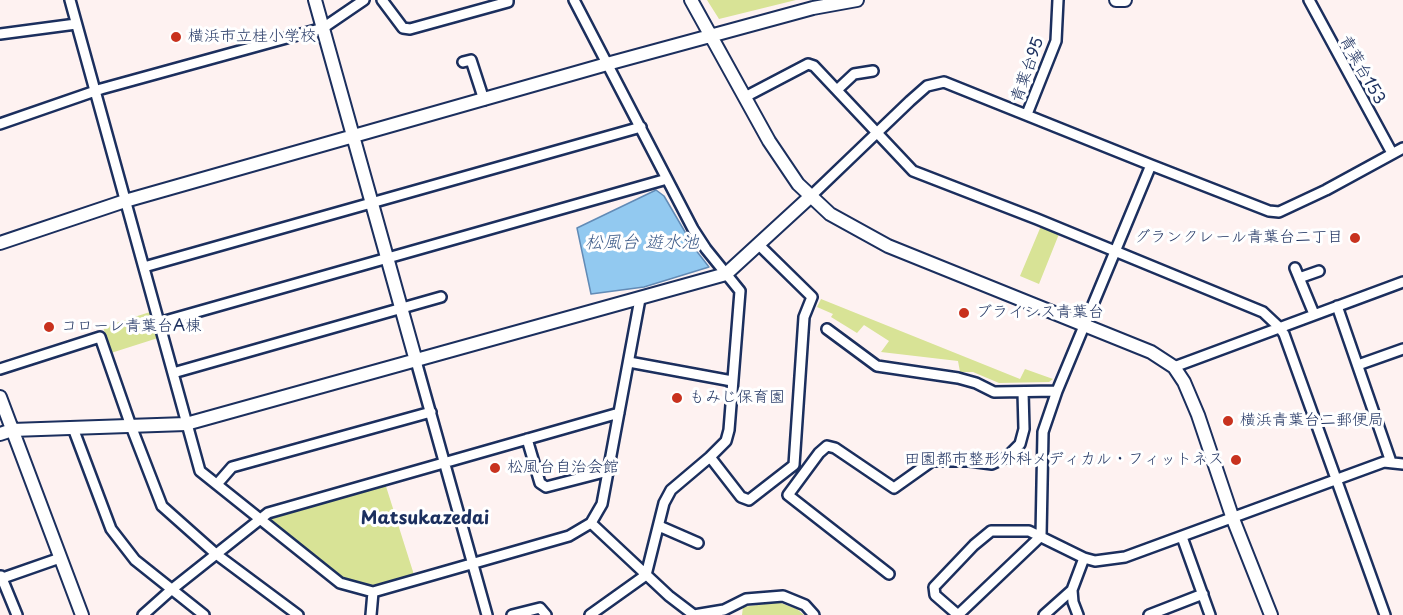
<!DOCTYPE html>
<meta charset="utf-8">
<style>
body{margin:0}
canvas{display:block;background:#fef2f1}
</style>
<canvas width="1403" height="615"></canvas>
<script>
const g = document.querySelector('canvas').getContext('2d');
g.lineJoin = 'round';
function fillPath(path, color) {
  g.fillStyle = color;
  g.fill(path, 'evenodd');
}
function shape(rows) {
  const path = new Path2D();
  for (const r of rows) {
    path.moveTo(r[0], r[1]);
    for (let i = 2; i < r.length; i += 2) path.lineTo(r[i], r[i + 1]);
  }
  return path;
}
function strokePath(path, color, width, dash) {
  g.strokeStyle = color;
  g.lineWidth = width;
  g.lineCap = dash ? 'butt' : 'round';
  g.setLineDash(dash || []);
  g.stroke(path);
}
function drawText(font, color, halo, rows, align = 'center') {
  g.font = font + ' "Playpen Sans","Klee One",sans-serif';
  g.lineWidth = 6;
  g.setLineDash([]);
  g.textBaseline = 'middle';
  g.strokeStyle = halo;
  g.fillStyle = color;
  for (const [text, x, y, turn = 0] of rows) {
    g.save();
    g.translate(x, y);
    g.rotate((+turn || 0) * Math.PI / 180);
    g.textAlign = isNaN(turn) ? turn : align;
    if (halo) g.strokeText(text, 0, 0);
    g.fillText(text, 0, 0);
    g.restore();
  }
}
fillPath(shape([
 [707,0,796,0,719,19],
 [1041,226,1059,234,1039,284,1020,276],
 [821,299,1020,379,1025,369,1053,379,1049,382,999,383,973,372,960,372,958,361,881,352,889,341,864,325,857,333,831,317,833,314,817,307],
 [150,312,158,338,111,353,103,327],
 [384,480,415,578,373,592,340,583,261,519],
 [778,602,797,609,804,615,742,615,743,607]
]), '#d8e396');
const water = shape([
 [656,190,664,196,695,249,709,267,644,287,591,294,577,228,656,190]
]);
fillPath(water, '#92c9f0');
strokePath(water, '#628bb6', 1.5);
const minor = shape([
 [70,0,200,471,340,583,373,592,569,536,591,523,602,504,640,299],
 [382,0,403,28,410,29,508,2,508,0],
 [574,0,693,229,706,249,740,291,729,430,726,441,710,457,671,490,664,503,646,575,590,615],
 [1309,0,1392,153],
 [0,34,76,24],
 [463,62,471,60,484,100],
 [837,90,854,74,873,71],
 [745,97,808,64,814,66,913,171,1037,219,1263,312,1279,327,1284,334,1385,615],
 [1027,114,1056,41,1058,0],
 [0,124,101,89,323,28,364,0],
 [811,196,910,101,927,86,944,82,1151,165,1269,211,1279,212,1326,190,1403,148],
 [144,267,641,127],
 [1295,268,1314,314],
 [1299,278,1319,271],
 [1337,306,1391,462],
 [158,323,667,179],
 [827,329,877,366,958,378,976,383,994,392,1057,391],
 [416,361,487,615],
 [629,362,732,381],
 [1358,365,1403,349],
 [1174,367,1403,282],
 [0,369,100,337,131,426,162,506,216,554,298,615],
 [173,373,441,297],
 [73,428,111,529,135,560,204,615],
 [527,439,540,483,546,487,608,471],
 [710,457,741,497,749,500,794,465,804,317,812,297,758,244],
 [218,483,232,467,431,412],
 [591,523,669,596,694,615,724,610,746,599,783,596,805,605,814,615],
 [659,526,698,543],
 [1182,537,1210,615],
 [889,574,788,495,819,453,827,446,835,448,894,488,932,461,969,461,992,464,1007,457,1020,444,1024,429,1023,392],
 [1,576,17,615],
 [0,579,60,558],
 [143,615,171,590,268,513,619,413],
 [371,615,373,592],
 [512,615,540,608,546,615],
 [958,615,935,595,934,587,974,545,991,531,1029,531,1084,558,1095,561,1125,557,1384,462,1403,464],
 [958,615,1041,536,1043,432,1057,391,1151,165],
 [1044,615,1072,590],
 [1078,615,1073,602,1072,590,1084,558],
 [1149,615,1203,594]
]);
const tertiary = shape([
 [315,0,416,361],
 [691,0,769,141,798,184,830,214,888,246,1151,352,1174,367,1184,382,1198,415,1233,519,1271,615],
 [1116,0,1125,0],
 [0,243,125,201,607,64,813,8,857,0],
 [0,397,82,615],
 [0,434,12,430,186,424,726,274,811,196]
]);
strokePath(minor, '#1b2f5e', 14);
strokePath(tertiary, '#1b2f5e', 16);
strokePath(minor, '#fff', 9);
strokePath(tertiary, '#fff', 12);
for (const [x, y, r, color] of [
 [176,37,6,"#c8321e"],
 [1355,238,6,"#c8321e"],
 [964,313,6,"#c8321e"],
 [49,327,6,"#c8321e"],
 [677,398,6,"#c8321e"],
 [1228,421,6,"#c8321e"],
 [1236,460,6,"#c8321e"],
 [495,468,6,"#c8321e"]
]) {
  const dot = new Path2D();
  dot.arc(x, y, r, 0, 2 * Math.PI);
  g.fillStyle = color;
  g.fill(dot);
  strokePath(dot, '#fff', 2);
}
drawText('16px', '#1b2f5e', '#fff', [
 ["横浜市立桂小学校",188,37],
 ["グランクレール青葉台二丁目",1343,238,"right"],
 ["ブライシス青葉台",976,313],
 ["コローレ青葉台A棟",61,327],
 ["もみじ保育園",689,398],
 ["横浜青葉台二郵便局",1240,421],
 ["田園都市整形外科メディカル・フィットネス",1224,460,"right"],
 ["松風台自治会館",507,468]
], 'left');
drawText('16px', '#1b2f5e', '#fff', [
 ["青葉台95",1028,70,-70],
 ["青葉台153",1362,70,61]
]);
drawText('italic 18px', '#3f5d8a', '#fff', [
 ["松風台 遊水池",642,243]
]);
drawText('bold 18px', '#1b2f5e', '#fff', [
 ["Matsukazedai",425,519]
]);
</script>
